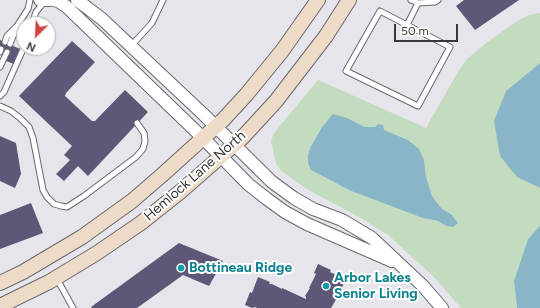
<!DOCTYPE html>
<style>
body{margin:0}
#map{position:relative;width:540px;height:308px;overflow:hidden;background:#e6e5eb;font-family:Figtree,sans-serif}
canvas{display:block}
.north{position:absolute;left:16px;top:16px;width:40px;height:40px;box-sizing:border-box;background:#fff;border:1px solid #afafb0;border-radius:50%;rotate:204deg;font-size:11px;font-weight:700;line-height:16px;text-align:center;color:#373739}
.north::after{content:'';display:block;margin:auto;width:14px;height:18px;background:#d24343;clip-path:polygon(50% 0,100% 100%,50% 72%,0 100%)}
.scale{position:absolute;left:394px;top:24px;width:64px;height:18px;box-sizing:border-box;border:2px solid #373739;border-top:0;padding-left:5px;font-size:12px;line-height:14px;white-space:nowrap;color:#373739;-webkit-text-stroke:3px #fff;paint-order:stroke}
</style>
<div id="map">
<canvas width="540" height="308"></canvas>
<div class="north">N</div>
<div class="scale">50 m</div>
</div>
<script>
const g = document.querySelector('canvas').getContext('2d');
g.lineJoin = 'round';
function fillPath(path, color) {
  g.fillStyle = color;
  g.fill(path, 'evenodd');
}
function shape(rows) {
  const path = new Path2D();
  for (const r of rows) {
    path.moveTo(r[0], r[1]);
    for (let i = 2; i < r.length; i += 2) path.lineTo(r[i], r[i + 1]);
  }
  return path;
}
function strokePath(path, color, width, dash) {
  g.strokeStyle = color;
  g.lineWidth = width;
  g.lineCap = dash ? 'butt' : 'round';
  g.setLineDash(dash || []);
  g.stroke(path);
}
function drawText(font, color, halo, rows, align = 'center') {
  g.font = font + ' Figtree,sans-serif';
  g.lineWidth = 4;
  g.setLineDash([]);
  g.textBaseline = 'middle';
  g.strokeStyle = halo;
  g.fillStyle = color;
  for (const [text, x, y, turn = 0] of rows) {
    g.save();
    g.translate(x, y);
    g.rotate((+turn || 0) * Math.PI / 180);
    g.textAlign = isNaN(turn) ? turn : align;
    if (halo) g.strokeText(text, 0, 0);
    g.fillText(text, 0, 0);
    g.restore();
  }
}
fillPath(shape([
 [540,13,540,63,506,91,517,177,540,188,540,226,528,239,514,281,517,308,461,308,434,277,388,235,359,217,305,188,280,170,276,163,271,141,274,133,318,80,426,128,459,70,467,59,486,43,519,20,529,15],
 [347,118,365,127,375,127,408,140,424,160,426,177,432,196,442,209,451,214,452,227,446,226,438,221,430,220,351,191,311,170,311,146,322,127,328,119]
]), '#c3dbbe');
fillPath(shape([
 [540,63,540,188,517,177,500,156,494,121,506,91],
 [333,114,347,118,365,127,375,127,378,124,383,125,384,130,408,140,419,149,424,160,426,177,432,196,442,209,451,214,458,223,453,227,446,226,438,221,423,218,351,191,311,170,308,163,308,155,311,146,322,127],
 [540,226,540,308,517,308,514,281,528,239]
]), '#89b6c7');
fillPath(shape([
 [464,0,519,0,475,30,456,6],
 [0,40,20,49,14,64,6,61,9,53,0,49],
 [72,41,95,62,66,93,65,96,92,121,95,121,125,90,148,112,88,176,78,166,64,181,56,174,70,160,64,155,72,146,19,96],
 [0,136,16,143,21,174,15,188,0,181],
 [31,203,43,233,0,249,0,215],
 [179,243,223,261,209,286,183,275,137,308,92,308,91,307],
 [318,264,331,270,330,272,345,279,341,291,338,290,335,298,337,298,331,308,257,308,255,307,252,308,245,305,250,292,252,293,258,277,270,282,269,284,272,284,282,289,282,288,306,299,306,297,305,296,310,288,309,288,316,274,314,273]
]), '#5e5778');
const service = shape([
 [411,0,418,3,435,2,438,0],
 [32,24,36,12,45,1],
 [407,25,450,47,418,106,346,71,380,11,407,25,418,3],
 [5,42,7,36,17,26,24,29],
 [10,44,17,26,28,9,30,0],
 [131,46,152,23,163,0],
 [0,52,1,49],
 [0,67,7,52],
 [0,96,4,92,24,47],
 [0,106,11,111,20,118,29,127,33,138,43,190,47,197,54,204,61,206,67,207,84,196,136,157,143,149,145,141,144,133,137,123],
 [57,279,73,308]
]);
const tertiary = shape([
 [40,0,49,0],
 [53,0,58,1,67,7,203,138,248,184,267,199,285,212,307,224,392,261],
 [77,0,102,19,202,113,272,182,294,198,313,209,342,220,372,238,423,286,442,308]
]);
const secondary = shape([
 [0,283,23,272,82,237,132,201,161,176,223,120,246,95,282,51,318,0],
 [0,306,49,282,97,253,141,223,180,192,242,138,276,101,326,36,349,0]
]);
strokePath(service, '#69686d', 7);
strokePath(tertiary, '#69686d', 14);
strokePath(secondary, '#69686d', 16);
strokePath(service, '#fff', 5);
strokePath(tertiary, '#fff', 12);
strokePath(secondary, '#eddac7', 14);
for (const [x, y, r, color] of [
 [181,268,4,"#0f9aa8"],
 [326,286,4,"#0f9aa8"]
]) {
  const dot = new Path2D();
  dot.arc(x, y, r, 0, 2 * Math.PI);
  g.fillStyle = color;
  g.fill(dot);
  strokePath(dot, '#fff', 1.5);
}
drawText('14px', '#373739', '#fff', [
 ["Hemlock Lane North",195,176,-41]
]);
drawText('bold 14px', '#0d838f', '#fff', [
 ["Bottineau Ridge",189,268],
 ["Arbor Lakes",334,278],
 ["Senior Living",334,294]
], 'left');
</script>
